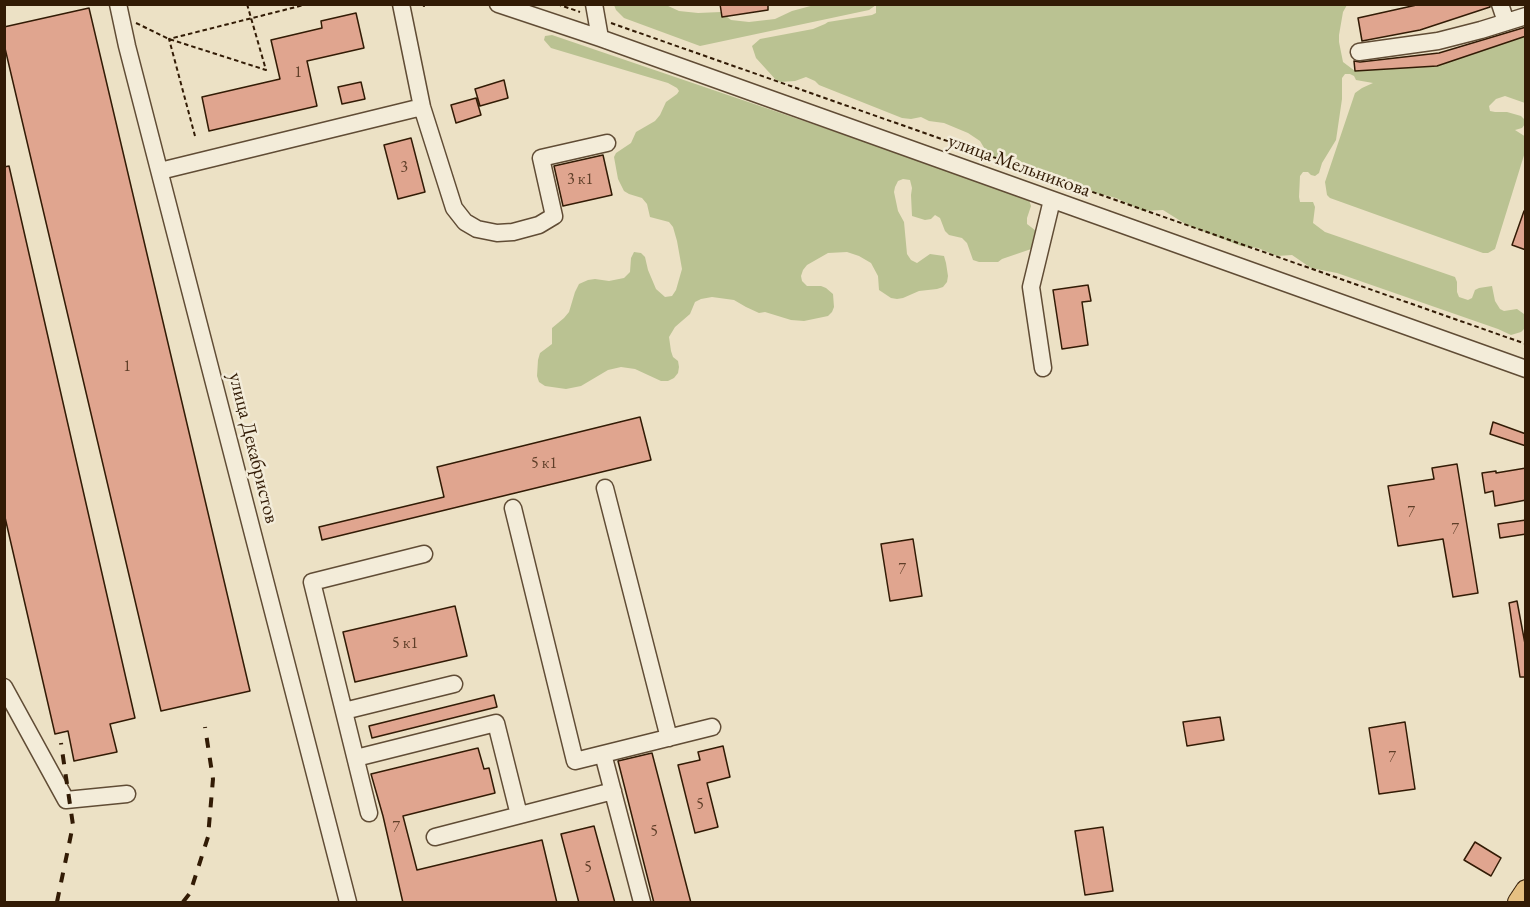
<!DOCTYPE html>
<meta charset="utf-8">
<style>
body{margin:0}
#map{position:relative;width:1530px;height:907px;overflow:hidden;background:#ece1c5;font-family:"EB Garamond",serif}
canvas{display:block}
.frame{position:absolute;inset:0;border:6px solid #321b05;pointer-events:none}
</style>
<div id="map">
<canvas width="1530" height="907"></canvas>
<div class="frame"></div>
</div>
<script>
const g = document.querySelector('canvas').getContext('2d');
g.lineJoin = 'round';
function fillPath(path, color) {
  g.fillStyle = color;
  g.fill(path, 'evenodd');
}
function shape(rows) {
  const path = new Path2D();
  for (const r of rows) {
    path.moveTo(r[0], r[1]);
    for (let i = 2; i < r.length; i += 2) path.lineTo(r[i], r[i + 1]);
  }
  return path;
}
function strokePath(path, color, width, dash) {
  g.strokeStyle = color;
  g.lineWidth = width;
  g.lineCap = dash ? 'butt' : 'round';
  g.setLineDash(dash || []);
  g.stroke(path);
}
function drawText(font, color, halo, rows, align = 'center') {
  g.font = font + ' "EB Garamond",serif';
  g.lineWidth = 5;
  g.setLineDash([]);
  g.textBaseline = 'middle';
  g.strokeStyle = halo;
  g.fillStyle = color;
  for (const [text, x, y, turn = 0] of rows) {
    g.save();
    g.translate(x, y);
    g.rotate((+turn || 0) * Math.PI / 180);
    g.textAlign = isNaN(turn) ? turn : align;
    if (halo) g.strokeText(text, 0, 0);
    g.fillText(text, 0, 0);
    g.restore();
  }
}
fillPath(shape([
 [818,4,1347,5,1343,12,1339,35,1339,42,1343,62,1355,71,1437,66,1525,36,1525,103,1505,96,1496,99,1489,106,1490,111,1495,112,1507,112,1521,116,1524,119,1525,124,1522,128,1515,130,1526,137,1525,152,1495,249,1488,253,1483,253,1330,198,1327,195,1325,182,1355,93,1362,88,1373,83,1356,80,1354,76,1350,74,1345,74,1342,78,1342,99,1336,140,1322,163,1319,173,1315,176,1311,175,1308,172,1303,172,1300,176,1299,197,1300,202,1313,202,1315,207,1313,223,1325,232,1455,277,1457,282,1457,292,1459,297,1468,300,1472,298,1475,290,1479,288,1492,286,1495,301,1500,309,1504,311,1517,309,1524,314,1526,324,1524,329,1521,332,1511,335,1498,329,1337,273,1311,268,1292,255,1277,256,1258,248,1241,246,1187,225,1163,210,1143,211,1116,198,1096,193,1087,188,1065,184,1061,182,1052,172,1032,174,1028,171,1023,163,1014,157,1009,156,993,158,989,156,980,141,968,133,944,123,929,121,921,117,911,119,902,118,819,85,815,81,806,77,795,81,780,82,776,80,756,58,752,46,760,39,813,29,825,24,828,22,872,15,876,13,876,5,869,10,700,46,624,18,616,10,614,5,666,5,679,11,698,13,721,12,731,20,749,22,775,19,792,11],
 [552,35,971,178,1029,200,1031,206,1027,218,1027,224,1040,234,1037,247,1002,259,998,262,979,262,973,260,967,243,962,238,949,235,945,231,940,218,935,215,931,219,925,220,912,216,911,195,912,188,910,180,903,179,898,181,895,187,894,192,898,211,904,222,907,254,911,260,917,263,930,254,944,256,946,263,948,276,947,282,943,287,937,289,919,291,903,298,897,299,891,298,879,290,878,276,871,263,859,256,847,252,828,253,807,265,803,270,801,276,802,281,807,286,821,286,826,288,833,294,834,307,832,312,828,316,804,321,791,320,765,312,759,313,746,307,734,300,712,297,701,299,695,302,690,314,675,327,669,337,671,351,673,357,678,361,679,367,678,373,674,378,668,381,661,381,635,369,621,367,608,370,581,386,566,389,545,386,539,382,537,376,538,360,540,353,552,344,552,328,564,318,569,312,575,292,579,284,588,280,595,279,609,281,624,278,630,272,631,258,634,252,641,253,645,257,648,270,656,289,665,297,672,296,676,290,682,269,677,241,673,227,669,222,650,217,647,204,642,198,629,194,624,191,618,179,614,157,616,153,631,143,636,132,655,121,660,115,666,102,677,94,679,91,677,88,668,83,551,48,544,40,545,36]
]), '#bac292');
const building = shape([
 [720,4,768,4,768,10,722,17,720,4],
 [1421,4,1490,4,1490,7,1420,30,1362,41,1358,18,1421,4],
 [89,8,250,691,161,711,4,44,4,27,89,8],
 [356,13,364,48,307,61,317,106,209,131,202,97,280,79,271,40,322,28,321,21,356,13],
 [1526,27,1526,36,1437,66,1355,71,1354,61,1360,62,1439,53,1526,27],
 [504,80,508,98,480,106,475,89,504,80],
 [361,82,365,99,342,104,338,87,361,82],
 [476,98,481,115,456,123,451,105,476,98],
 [411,138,425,192,398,199,384,145,411,138],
 [603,155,612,195,563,206,554,166,603,155],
 [9,166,135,718,110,724,117,752,74,761,68,731,55,734,4,513,4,167,9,166],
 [1524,211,1526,212,1526,250,1512,245,1524,211],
 [1088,285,1091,301,1082,302,1088,345,1062,349,1053,290,1088,285],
 [640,417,651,460,322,540,319,527,444,497,437,467,640,417],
 [1493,422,1526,434,1526,446,1490,434,1493,422],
 [1457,464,1478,593,1453,597,1443,539,1398,546,1388,486,1434,479,1432,468,1457,464],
 [1526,468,1526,500,1495,506,1493,491,1485,493,1482,473,1496,471,1496,473,1526,468],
 [1526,520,1526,534,1500,538,1498,524,1526,520],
 [913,539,922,596,890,601,881,544,913,539],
 [1517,601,1526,649,1526,677,1520,677,1509,603,1517,601],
 [455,606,467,656,355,682,343,632,455,606],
 [494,695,497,707,372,738,369,726,494,695],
 [1220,717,1224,740,1187,746,1183,722,1220,717],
 [1405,722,1415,789,1379,794,1369,728,1405,722],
 [723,746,730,777,707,783,718,827,695,833,678,765,700,760,698,752,723,746],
 [478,748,484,769,489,768,495,793,403,816,417,870,542,840,557,903,403,903,383,816,371,774,478,748],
 [652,753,691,903,654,903,618,761,652,753],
 [594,826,615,903,579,903,561,834,594,826],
 [1103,827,1113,891,1085,895,1075,831,1103,827],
 [1475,842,1501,858,1491,876,1464,860,1475,842]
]);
fillPath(building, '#e0a58f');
strokePath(building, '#321b05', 1.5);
const minor = shape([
 [118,4,127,46,348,902],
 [401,4,422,107,454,208,465,222,477,229,497,233,513,232,539,225,554,216,541,158,607,143],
 [498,4,600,38,1526,369],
 [594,4,600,38],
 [1500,4,1506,22],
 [1359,52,1438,41,1481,30,1526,16],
 [160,171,422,107],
 [1043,368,1031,287,1052,200],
 [605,488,669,738],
 [513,508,575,761,712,727],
 [4,687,66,800,127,794],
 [344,711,454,684],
 [603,754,642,902],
 [356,758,496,723,519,815],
 [369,813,312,582,424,554],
 [435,837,613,791]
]);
const major = shape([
 [1518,902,1526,890]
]);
strokePath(minor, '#604c35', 19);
strokePath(major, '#321b05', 22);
strokePath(shape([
 [422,4,424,6,424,4],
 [557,4,580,12],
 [136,23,169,39,266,70,247,4],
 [611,23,1526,344],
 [195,136,169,39,308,4]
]), '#321b05', 2, [4.5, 3]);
strokePath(minor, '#f3ecd9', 16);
strokePath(major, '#e6c082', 20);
strokePath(shape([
 [57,902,73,825,61,743],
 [183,902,190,893,208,837,213,779,205,727]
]), '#321b05', 4, [10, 10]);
drawText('16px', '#5e3e28', null, [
 ["1",298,73],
 ["3",404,168],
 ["3 к1",580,180],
 ["1",127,367],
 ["5 к1",544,464],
 ["7",1411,513],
 ["7",1455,530],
 ["7",902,570],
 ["5 к1",405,644],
 ["7",1392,758],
 ["5",700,805],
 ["7",396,828],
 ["5",654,832],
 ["5",588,868]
]);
drawText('20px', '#321b05', '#f3ecd9', [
 ["улица Мельникова",1019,166,20],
 ["улица Декабристов",253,448,76]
]);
</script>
